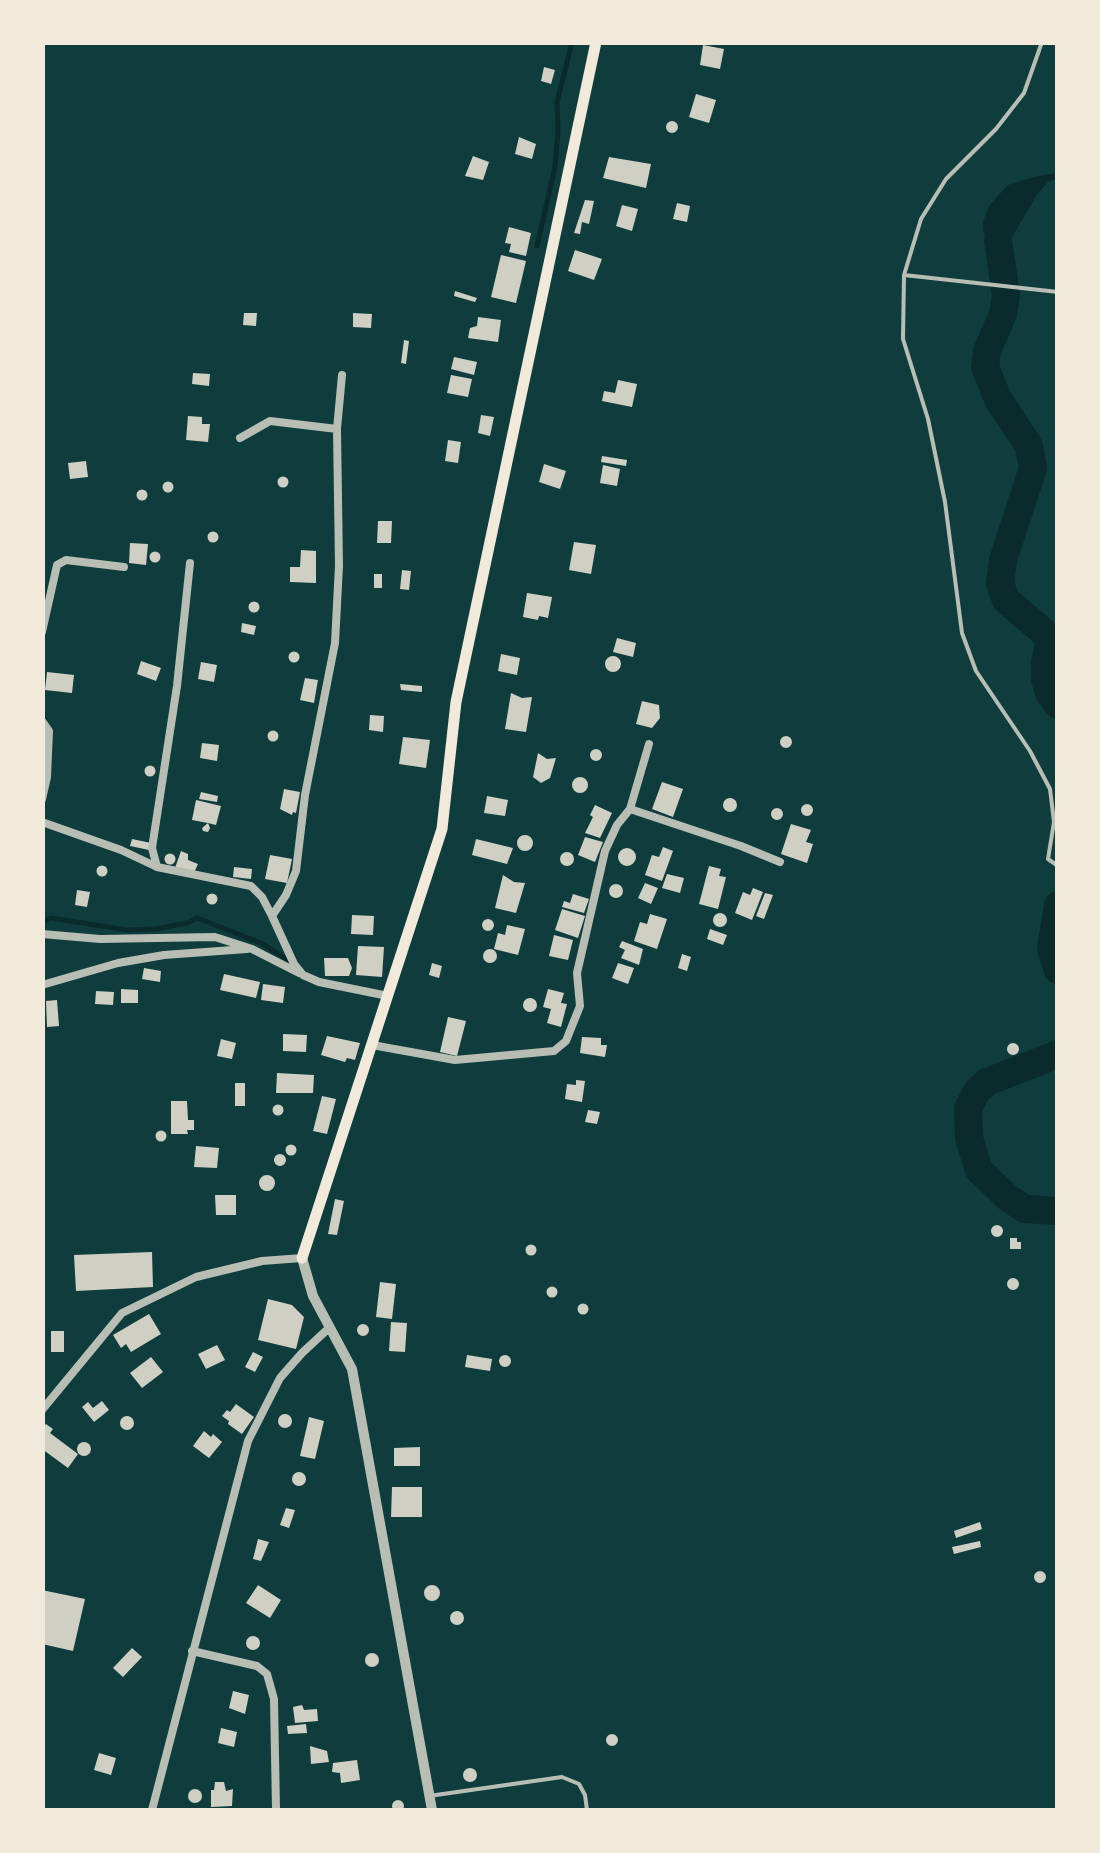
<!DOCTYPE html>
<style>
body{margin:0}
#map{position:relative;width:1100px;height:1853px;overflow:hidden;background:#0f3d3e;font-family:Commissioner,sans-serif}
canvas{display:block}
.frame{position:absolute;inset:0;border:45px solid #f1e9da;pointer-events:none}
</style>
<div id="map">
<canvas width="1100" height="1853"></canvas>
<div class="frame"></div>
</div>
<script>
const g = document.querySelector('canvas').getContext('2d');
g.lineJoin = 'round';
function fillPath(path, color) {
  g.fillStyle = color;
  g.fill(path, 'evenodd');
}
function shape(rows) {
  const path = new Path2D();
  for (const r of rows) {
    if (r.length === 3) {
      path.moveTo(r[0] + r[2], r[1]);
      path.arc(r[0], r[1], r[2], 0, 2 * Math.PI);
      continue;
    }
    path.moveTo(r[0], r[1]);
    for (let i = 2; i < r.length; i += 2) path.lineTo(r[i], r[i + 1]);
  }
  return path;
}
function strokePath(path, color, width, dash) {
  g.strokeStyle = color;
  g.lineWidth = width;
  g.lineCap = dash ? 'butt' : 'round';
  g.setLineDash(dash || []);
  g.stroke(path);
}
fillPath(shape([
 [1057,173,1057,179,1048,182,1038,193,1019,225,1004,253,1003,260,1006,276,1002,275,983,230,983,222,989,206,1008,185,1038,176]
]), '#0a2a2b');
strokePath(shape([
 [537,246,555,167,558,131,557,102,572,42],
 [42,922,51,918,127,930,156,929,187,923,197,918,261,943,291,962]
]), '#0a2a2b', 5);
strokePath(shape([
 [998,240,1006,295,1003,314,987,351,985,367,998,399,1029,446,1033,468,1003,560,1000,584,1006,600,1047,635,1049,646,1045,662,1045,679,1049,693,1058,705],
 [1058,905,1051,949,1058,970],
 [1058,1054,987,1082,977,1091,968,1108,969,1138,979,1170,1007,1197,1025,1209,1058,1211]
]), '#0a2a2b', 28);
fillPath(shape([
 [703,45,724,49,720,69,700,65],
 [544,67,555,70,551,84,541,81],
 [696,94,716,100,709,123,689,117],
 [672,127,6],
 [519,137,536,144,532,159,515,154],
 [473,156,489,162,483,180,465,176],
 [609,157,651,164,646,188,603,178],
 [585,200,594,201,589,224,582,222,580,234,574,233],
 [677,203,690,206,687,222,673,219],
 [622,205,638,209,632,231,616,226],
 [509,227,531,233,526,256,509,252,511,244,505,243],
 [575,250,602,259,594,280,568,271],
 [501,255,526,261,516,303,491,297],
 [455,291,477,298,475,302,454,296],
 [244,313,257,313,256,326,243,325],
 [353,313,372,314,371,328,353,327],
 [478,317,501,320,498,342,468,338,470,328,477,326],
 [404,340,409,341,406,364,401,363],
 [454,357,477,362,474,375,451,369],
 [193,373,210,374,209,386,192,384],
 [451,375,472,379,468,397,447,393],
 [618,380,637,384,632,407,602,401,604,391,615,393],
 [481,415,494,417,490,436,478,433],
 [188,416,202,417,202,424,210,424,208,442,186,440],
 [448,440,461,442,458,463,445,461],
 [602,456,627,460,626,466,601,462],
 [86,461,88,477,70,479,68,463],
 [544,464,566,471,560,489,539,482],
 [603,465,620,469,617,486,600,483],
 [283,482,5.5],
 [168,487,5.5],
 [142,495,5.5],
 [378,521,392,521,391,543,377,543],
 [213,537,5.5],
 [574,542,596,545,591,574,569,570],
 [130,543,148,544,146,565,129,563],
 [301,550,316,551,316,583,290,582,290,567,300,567],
 [155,557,5.5],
 [402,570,411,571,409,590,400,589],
 [374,574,382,574,382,588,374,588],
 [527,593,552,597,548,618,539,616,538,620,523,617],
 [254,607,5.5],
 [242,623,256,626,254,635,241,632],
 [617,638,636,643,633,657,613,652],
 [294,657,5.5],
 [501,654,520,658,517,675,498,671],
 [613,664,8],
 [141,661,161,668,156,681,137,674],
 [201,662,217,665,214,682,198,679],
 [47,672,74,675,72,693,45,690],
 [305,678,318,680,314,703,300,700],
 [400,684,422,686,422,692,401,690],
 [511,693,522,698,532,697,526,732,505,729],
 [642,701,659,705,660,718,652,728,636,724],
 [370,715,384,716,383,732,369,730],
 [273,736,5.5],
 [786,742,6],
 [403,737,430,740,426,768,399,764],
 [202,743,219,745,217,761,200,758],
 [596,755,6],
 [538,753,547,759,556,758,550,778,541,783,533,777],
 [150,771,5.5],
 [580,785,8],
 [662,782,683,789,673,817,652,809],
 [284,789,300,792,296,813,293,812,292,815,280,809],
 [201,792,218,796,217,802,199,799],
 [487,796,508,800,505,816,484,813],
 [730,805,7],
 [196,800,221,806,216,825,208,823,210,828,208,832,203,831,202,828,208,823,192,820],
 [807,810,6],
 [595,805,612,813,600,838,585,833,593,817,590,815],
 [777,814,6],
 [791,824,811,830,806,842,813,844,807,863,781,854],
 [525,843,8],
 [585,837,603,842,595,862,578,855],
 [132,839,151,843,149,850,130,846],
 [476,839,513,848,507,864,472,855],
 [663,847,673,851,662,881,645,875,652,855,659,857],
 [627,857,9],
 [181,851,188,854,188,860,198,864,193,875,175,868],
 [567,859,7],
 [170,859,5.5],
 [270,855,292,859,287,883,265,879],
 [102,871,5.5],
 [709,866,721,869,719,876,726,877,718,909,699,904],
 [234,867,252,869,251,879,233,877],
 [667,874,684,878,680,893,662,888],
 [503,875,514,882,525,883,516,913,495,908],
 [645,883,658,888,651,904,638,898],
 [616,891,7],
 [753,888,763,892,752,920,735,913,743,892,750,895],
 [77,890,90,892,87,907,75,905],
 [765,893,773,895,764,919,756,916],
 [212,899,5.5],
 [573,894,589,899,584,913,562,907,564,901,570,903],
 [562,909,585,916,578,938,555,930],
 [720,920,7],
 [650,914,667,919,657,949,634,941,640,922,647,924],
 [352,915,374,916,373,935,351,934],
 [488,925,6],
 [507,925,525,929,518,955,494,949,498,933,505,935],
 [710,929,727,935,723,945,707,939],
 [554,935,573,940,568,960,549,956],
 [622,941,643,949,639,965,621,958,625,950,619,947],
 [358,946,384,947,382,977,356,975],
 [490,956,7],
 [682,954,691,957,687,971,678,968],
 [324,958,348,958,352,968,349,976,325,976],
 [432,963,442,966,439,978,429,975],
 [618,963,634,968,628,984,612,978],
 [144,968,161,971,160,982,142,979],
 [224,974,260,982,256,998,220,990],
 [263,984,285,987,283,1003,261,1000],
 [121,989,138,990,138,1003,121,1003],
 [548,989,564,993,561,1003,567,1004,561,1027,547,1023,551,1009,543,1007],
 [96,991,114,992,113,1005,95,1004],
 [530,1005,7],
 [57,1000,59,1026,47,1027,46,1001],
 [448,1017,466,1021,457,1056,440,1052],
 [283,1034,307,1035,306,1052,283,1051],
 [327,1036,360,1043,355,1060,347,1058,345,1062,321,1055],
 [582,1037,601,1038,601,1045,607,1045,605,1057,580,1053],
 [221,1039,236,1043,232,1059,217,1056],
 [1013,1049,6],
 [277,1073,314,1075,313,1093,276,1093],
 [576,1080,585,1081,582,1102,565,1099,567,1084,576,1085],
 [235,1083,245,1083,245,1106,235,1106],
 [322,1096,336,1099,327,1134,313,1131],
 [171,1101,187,1101,188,1120,194,1120,194,1130,187,1130,188,1134,171,1134],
 [278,1110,5.5],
 [588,1110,600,1112,597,1124,585,1122],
 [161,1136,5.5],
 [291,1150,5.5],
 [196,1146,219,1148,217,1168,194,1167],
 [280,1160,6],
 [267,1183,8],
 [215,1195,236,1195,236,1215,216,1215],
 [335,1199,344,1201,337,1235,328,1234],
 [997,1231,6],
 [1010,1238,1017,1238,1017,1242,1021,1242,1021,1249,1010,1249],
 [531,1250,5.5],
 [152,1252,153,1287,76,1291,74,1255],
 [1013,1284,6],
 [380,1282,396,1284,392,1319,376,1317],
 [552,1292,5.5],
 [268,1299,292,1305,304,1317,296,1349,258,1340],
 [583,1309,5.5],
 [149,1314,161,1334,131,1352,126,1344,121,1348,113,1335],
 [391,1322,407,1323,405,1352,389,1351],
 [363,1330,6],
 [51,1331,64,1331,64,1352,51,1352],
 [217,1345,225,1360,206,1369,198,1354],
 [253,1352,263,1357,255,1372,245,1367],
 [505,1361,6],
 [467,1355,492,1359,490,1371,465,1367],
 [151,1357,163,1372,142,1388,130,1373],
 [102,1401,109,1410,94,1422,82,1407,88,1402,93,1408],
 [236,1404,254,1417,242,1434,228,1424,229,1421,222,1416,227,1410,230,1412],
 [285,1421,7],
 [127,1423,7],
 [309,1417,324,1421,315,1459,300,1456],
 [46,1424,53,1429,50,1433,78,1454,68,1468,42,1449,42,1428],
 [204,1431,211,1437,213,1434,222,1442,209,1458,193,1446],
 [84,1449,7],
 [420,1447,420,1466,394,1466,394,1448],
 [299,1479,7],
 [392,1487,422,1487,422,1517,391,1517],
 [286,1508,295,1510,289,1528,280,1525],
 [980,1522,982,1529,956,1538,954,1531],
 [258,1539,269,1542,261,1561,253,1559],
 [980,1541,981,1547,954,1554,952,1547],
 [1040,1577,6],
 [432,1593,8],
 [258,1585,281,1600,270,1618,246,1603],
 [42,1590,85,1599,73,1651,42,1644],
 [457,1618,7],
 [253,1643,7],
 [132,1648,142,1657,123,1677,113,1668],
 [372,1660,7],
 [233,1691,249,1695,245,1714,229,1708],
 [302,1705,304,1710,317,1709,318,1721,295,1723,293,1707],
 [306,1724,307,1733,288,1734,287,1726],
 [221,1728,237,1732,234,1747,218,1743],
 [612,1740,6],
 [310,1746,327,1751,329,1762,311,1764],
 [99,1753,116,1758,111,1775,94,1770],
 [357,1760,360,1780,341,1783,340,1773,332,1772,333,1763],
 [470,1775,7],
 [215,1782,224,1782,226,1791,233,1789,232,1806,211,1807,211,1790,214,1790],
 [195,1796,7],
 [398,1806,6]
]), '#cfcfc3');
strokePath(shape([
 [1042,42,1024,93,996,129,946,179,921,219,904,275,903,339,928,419,945,502,962,633,976,671,1030,751,1050,789,1054,822,1048,859,1058,866],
 [904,275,1058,292],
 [429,1796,562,1777,579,1784,585,1795,587,1810]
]), '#b8beb3', 4);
strokePath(shape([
 [342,375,337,429,339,566,335,643,305,795,296,871,286,895,272,916,294,964,303,975,319,982,388,996],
 [240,438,270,421,337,429],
 [42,632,57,565,66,560,124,567],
 [42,721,49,731,47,777,42,799],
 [630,809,741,846,780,862],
 [42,822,121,850,157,867,251,886,262,897,272,916],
 [157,867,152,848,177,686,190,563],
 [42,934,100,939,215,937,252,949,299,973],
 [42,985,118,963,164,955,247,949],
 [372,1045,455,1060,554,1051,566,1041,580,1006,577,973,605,851,617,825,630,809,649,744],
 [42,1410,122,1313,196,1277,262,1261,302,1258],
 [192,1651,257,1666,267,1674,274,1699,276,1810],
 [152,1810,248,1441,280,1378,302,1353,329,1328]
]), '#b8beb3', 8);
strokePath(shape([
 [302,1258,313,1296,352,1369,432,1810]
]), '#b8beb3', 10);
strokePath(shape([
 [302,1258,442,829,456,702,596,42]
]), '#f1e9da', 11);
</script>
